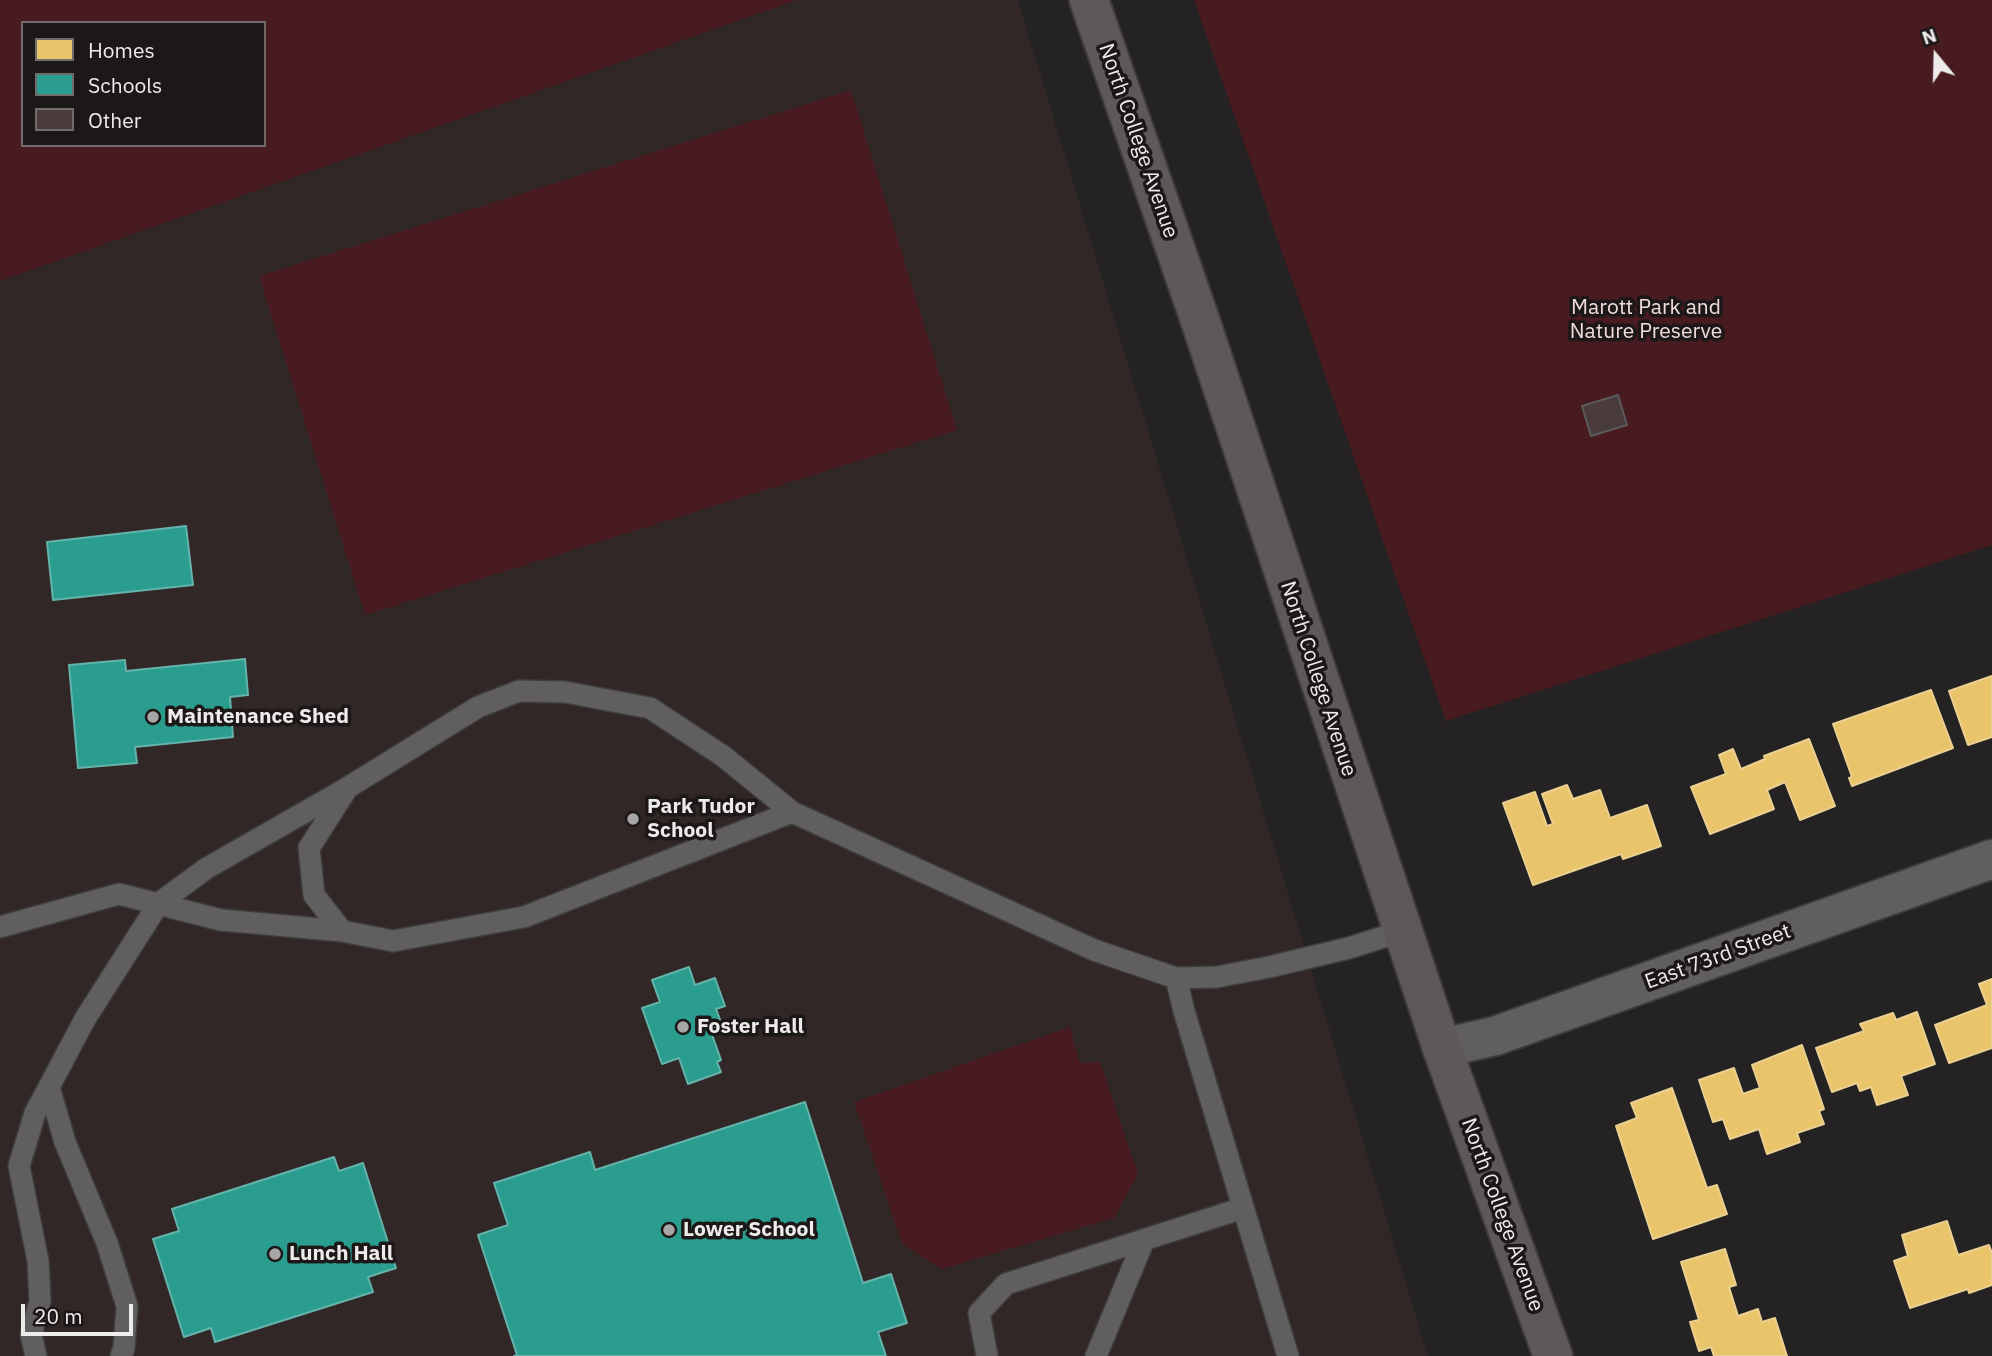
<!DOCTYPE html>
<style>
body{margin:0}
#map{position:relative;width:1992px;height:1356px;overflow:hidden;background:#242222;font-family:"IBM Plex Sans",sans-serif}
canvas{display:block}
.legend{position:absolute;left:21px;top:21px;width:245px;height:126px;box-sizing:border-box;background:#1c1818;border:2px solid #706c6c;margin:0;padding:9px 12px;list-style:none;font-size:21px;color:#eeebeb}
.legend li{display:flex;align-items:center;gap:14px;height:35px}
.legend b{width:35px;border:2px solid #706c6c}
.north{position:absolute;left:1901px;top:21px;width:70px;height:70px;-webkit-text-stroke:5px #1c1818;paint-order:stroke;rotate:341deg;font-size:19px;font-weight:700;line-height:28px;text-align:center;color:#eeebeb}
.north::after{content:'';display:block;margin:auto;width:24px;height:32px;background:#eeebeb;clip-path:polygon(50% 0,100% 100%,50% 72%,0 100%)}
.scale{position:absolute;left:21px;top:1304px;width:112px;height:32px;box-sizing:border-box;border:4px solid #eeebeb;border-top:0;padding-left:9px;font-size:21px;line-height:24px;white-space:nowrap;color:#eeebeb;-webkit-text-stroke:5px #1c1818;paint-order:stroke}
</style>
<div id="map">
<canvas width="1992" height="1356"></canvas>
<ul class="legend">
<li><b style="height:19px;background:#e9c46a"></b>Homes</li>
<li><b style="height:19px;background:#2a9d8f"></b>Schools</li>
<li><b style="height:19px;background:#4a3c3d"></b>Other</li>
</ul>
<div class="north">N</div>
<div class="scale">20 m</div>
</div>
<script>
const g = document.querySelector('canvas').getContext('2d');
g.lineJoin = 'round';
function fillPath(path, color) {
  g.fillStyle = color;
  g.fill(path, 'evenodd');
}
function shape(rows) {
  const path = new Path2D();
  for (const r of rows) {
    path.moveTo(r[0], r[1]);
    for (let i = 2; i < r.length; i += 2) path.lineTo(r[i], r[i + 1]);
  }
  return path;
}
function strokePath(path, color, width, dash) {
  g.strokeStyle = color;
  g.lineWidth = width;
  g.lineCap = dash ? 'butt' : 'round';
  g.setLineDash(dash || []);
  g.stroke(path);
}
function drawText(font, color, halo, rows, align = 'center') {
  g.font = font + ' "IBM Plex Sans",sans-serif';
  g.lineWidth = 7;
  g.setLineDash([]);
  g.textBaseline = 'middle';
  g.strokeStyle = halo;
  g.fillStyle = color;
  for (const [text, x, y, turn = 0] of rows) {
    g.save();
    g.translate(x, y);
    g.rotate((+turn || 0) * Math.PI / 180);
    g.textAlign = isNaN(turn) ? turn : align;
    if (halo) g.strokeText(text, 0, 0);
    g.fillText(text, 0, 0);
    g.restore();
  }
}
fillPath(shape([
 [797,0,1018,0,1428,1356,0,1356,0,281]
]), '#312727');
fillPath(shape([
 [0,0,797,0,0,281],
 [23,23,264,23,264,145,23,145],
 [1194,0,1992,0,1992,545,1446,721],
 [851,90,957,430,365,615,259,276],
 [1070,1027,1080,1063,1100,1062,1138,1174,1114,1218,942,1269,902,1244,854,1102]
]), '#471b20');
const homes = shape([
 [1992,676,1992,737,1968,745,1949,691,1992,676],
 [1931,690,1953,748,1852,786,1849,778,1852,777,1833,724,1931,690],
 [1809,739,1835,806,1800,820,1785,782,1767,790,1774,809,1710,834,1691,787,1726,774,1719,755,1733,749,1741,769,1765,759,1764,756,1809,739],
 [1567,785,1573,799,1600,790,1610,818,1647,805,1661,846,1623,859,1621,854,1533,885,1503,803,1535,792,1547,826,1553,824,1542,794,1567,785],
 [1992,979,1992,1048,1949,1063,1935,1025,1987,1005,1979,984,1992,979],
 [1917,1012,1935,1064,1901,1076,1908,1095,1877,1105,1871,1087,1860,1091,1857,1083,1832,1092,1816,1048,1864,1031,1860,1024,1893,1013,1896,1020,1917,1012],
 [1802,1045,1824,1109,1819,1111,1824,1124,1797,1133,1800,1142,1767,1154,1759,1129,1730,1139,1723,1119,1713,1122,1699,1080,1734,1068,1743,1094,1760,1088,1752,1065,1802,1045],
 [1672,1088,1707,1188,1717,1185,1727,1214,1653,1239,1616,1126,1637,1118,1631,1103,1672,1088],
 [1947,1221,1958,1255,1989,1245,1992,1253,1992,1285,1969,1293,1968,1289,1910,1308,1894,1261,1908,1256,1902,1235,1947,1221],
 [1725,1249,1736,1285,1729,1287,1738,1316,1758,1309,1762,1322,1775,1318,1787,1356,1714,1356,1711,1347,1699,1351,1690,1322,1699,1320,1681,1262,1725,1249]
]);
fillPath(homes, '#e9c46a');
strokePath(homes, '#ead091', 2);
const schools = shape([
 [186,526,193,585,53,600,47,542,186,526],
 [245,659,248,695,230,697,233,737,135,747,137,763,78,768,69,665,125,660,126,671,245,659],
 [689,967,695,985,715,978,725,1006,716,1009,722,1025,710,1029,721,1060,717,1062,721,1072,688,1084,679,1058,662,1064,642,1008,660,1002,652,980,689,967],
 [805,1102,863,1283,891,1274,907,1323,878,1332,886,1356,514,1356,517,1355,478,1235,508,1225,494,1183,590,1152,595,1170,805,1102],
 [334,1157,339,1171,363,1163,396,1268,368,1277,373,1292,215,1342,211,1328,184,1337,153,1239,179,1231,172,1209,334,1157]
]);
fillPath(schools, '#2a9d8f');
strokePath(schools, '#65b4ab', 2);
const building = shape([
 [1618,395,1627,425,1591,436,1582,406,1618,395]
]);
fillPath(building, '#4a3c3d');
strokePath(building, '#5c5b5b', 2);
const lane = shape([
 [346,790,309,848,314,895,342,931,393,941,524,917,792,812],
 [0,927,119,894,221,920,342,931],
 [1176,978,1184,1011,1288,1356],
 [49,1087,65,1142,107,1243,127,1306,124,1348,121,1356],
 [36,1356,31,1335,40,1301,38,1261,19,1166,35,1113,49,1087,85,1019,159,903,207,868,347,788,478,707,519,691,565,692,650,708,723,756,792,812,1094,950,1176,978,1217,977,1269,967,1349,948,1402,931],
 [987,1356,979,1313,1006,1284,1243,1208],
 [1096,1356,1144,1240]
]);
const street = shape([
 [1442,1048,1495,1036,1992,859]
]);
const secondary = shape([
 [1089,0,1201,323,1442,1048,1553,1356]
]);
strokePath(lane, '#3e3c3c', 24);
strokePath(street, '#3e3c3c', 42);
strokePath(secondary, '#3e3c3c', 42);
strokePath(lane, '#605e5e', 21);
strokePath(street, '#605e5e', 38);
strokePath(secondary, '#5f5859', 38);
for (const [x, y, r, color] of [
 [153,717,7,"#a7a5a5"],
 [633,819,7,"#a7a5a5"],
 [683,1027,7,"#a7a5a5"],
 [669,1230,7,"#a7a5a5"],
 [275,1254,7,"#a7a5a5"]
]) {
  const dot = new Path2D();
  dot.arc(x, y, r, 0, 2 * Math.PI);
  g.fillStyle = color;
  g.fill(dot);
  strokePath(dot, '#1c1818', 2.5);
}
drawText('21px', '#eeebeb', '#1c1818', [
 ["North College Avenue",1138,141,71],
 ["North College Avenue",1318,679,72],
 ["East 73rd Street",1718,957,-20],
 ["North College Avenue",1502,1215,70]
]);
drawText('21px', '#f2dbdc', '#1c1818', [
 ["Marott Park and",1646,308],
 ["Nature Preserve",1646,332]
]);
drawText('bold 21px', '#eeebeb', '#1c1818', [
 ["Maintenance Shed",167,717],
 ["Park Tudor",647,807],
 ["School",647,831],
 ["Foster Hall",697,1027],
 ["Lower School",683,1230],
 ["Lunch Hall",289,1254]
], 'left');
</script>
